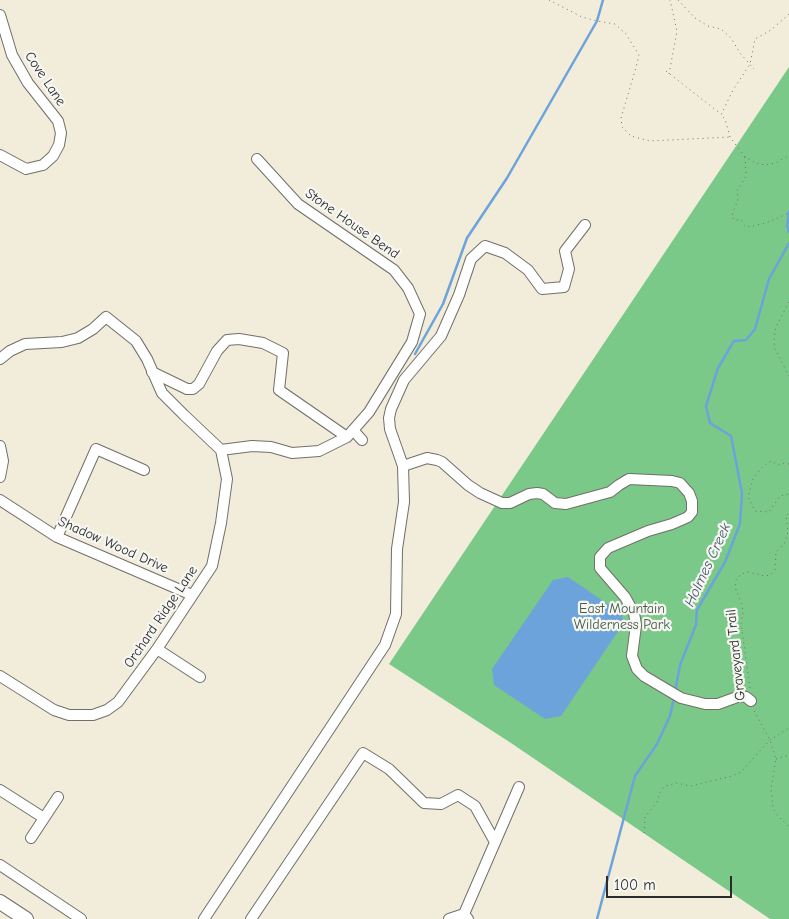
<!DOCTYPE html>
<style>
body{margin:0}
#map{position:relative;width:789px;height:919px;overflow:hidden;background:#f2ecdb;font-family:"Comic Neue",sans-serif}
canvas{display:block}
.scale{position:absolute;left:606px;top:876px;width:126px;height:22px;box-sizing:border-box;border:2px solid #2b2b2b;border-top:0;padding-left:6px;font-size:15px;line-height:18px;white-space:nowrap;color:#2b2b2b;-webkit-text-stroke:4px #f6f6f2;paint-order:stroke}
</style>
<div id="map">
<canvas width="789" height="919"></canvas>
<div class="scale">100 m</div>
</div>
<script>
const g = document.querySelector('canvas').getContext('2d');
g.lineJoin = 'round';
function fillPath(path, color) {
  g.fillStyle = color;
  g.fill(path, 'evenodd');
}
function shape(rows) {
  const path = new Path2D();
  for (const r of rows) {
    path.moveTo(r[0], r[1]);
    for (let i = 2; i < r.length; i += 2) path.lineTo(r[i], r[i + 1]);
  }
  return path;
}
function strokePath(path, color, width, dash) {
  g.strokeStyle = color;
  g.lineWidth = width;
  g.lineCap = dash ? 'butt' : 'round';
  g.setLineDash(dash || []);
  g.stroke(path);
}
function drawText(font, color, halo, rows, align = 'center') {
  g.font = font + ' "Comic Neue",sans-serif';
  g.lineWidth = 4.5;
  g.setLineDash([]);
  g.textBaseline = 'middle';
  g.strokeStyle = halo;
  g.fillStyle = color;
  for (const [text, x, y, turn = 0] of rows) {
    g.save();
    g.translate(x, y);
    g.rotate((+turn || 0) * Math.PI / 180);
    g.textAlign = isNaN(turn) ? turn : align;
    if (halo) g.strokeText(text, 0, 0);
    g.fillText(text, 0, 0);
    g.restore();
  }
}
fillPath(shape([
 [789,67,789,919,770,919,511,743,389,664]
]), '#7bc988');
fillPath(shape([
 [568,577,622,614,623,624,561,716,545,719,494,685,492,669,553,580]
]), '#6ca3da');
strokePath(shape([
 [789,212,787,226,789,232],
 [415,354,443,304,467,238,507,178,597,21,603,0],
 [675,692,680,665,696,625,697,610,725,562,740,524,742,493,731,436,710,423,706,406,718,368,734,341,746,340,755,329,769,279,789,243],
 [597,919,635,776,657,744,670,716,674,698]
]), '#6ca3da', 2.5);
const minor = shape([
 [0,15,12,55,28,83,58,121,61,133,59,145,53,156,43,165,26,169,0,155],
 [0,359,10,351,25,344,62,342,78,338,93,329,106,317,136,341,147,359,162,393,184,415,221,450,227,479,221,523,212,566,157,649,118,702,107,710,93,715,69,715,54,710,0,676],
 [152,372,187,389,193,389,199,384,217,351,227,340,239,339,263,343,283,353,279,390,347,437],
 [353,430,362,440],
 [0,446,3,461,0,477],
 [221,450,252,446,271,447,292,453,319,451,347,437,369,412,412,342,420,314,408,288,394,270,298,204,257,159],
 [403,466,427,458,437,460,442,462,468,485,480,493,502,503,510,503,529,494,537,493,543,494,555,503,566,504,610,492,619,485,629,479,672,481,680,483,689,493,692,501,692,512,688,517,672,524,648,531,608,548,600,557,600,568,625,597,634,613,636,625,632,656,637,669,644,676,681,698,705,704,718,704,740,696,746,697,751,701],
 [0,500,57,537,192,595],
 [57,537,96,449,144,470],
 [157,649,200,677],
 [0,790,44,818],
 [31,838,58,797],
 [0,865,81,919],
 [204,919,385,645,396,614,397,549,404,502,403,466,390,429,389,418,391,409,404,380,441,336,459,295,471,259,485,246,505,253,528,270,542,289,564,287,569,269,565,251,585,225],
 [251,919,363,753,389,769,424,803,441,804,458,795,475,806,495,842],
 [449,919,464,914],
 [468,919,464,914,519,787]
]);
const highway = shape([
 [0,902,26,919]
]);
strokePath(minor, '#716f69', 12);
strokePath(highway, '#716f69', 16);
strokePath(shape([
 [549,0,582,17,597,21,615,24,626,34,639,55,635,71,621,118,622,127,631,136,650,141,730,137],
 [678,0,695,18,708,26,721,29,731,38,740,53,754,69],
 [789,14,771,30,755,39,750,64,733,90,721,115,725,119,730,137,745,157,756,163,765,165,776,163,789,155],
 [666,71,721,114],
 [669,74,677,31,670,0],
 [745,157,746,176,737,191,738,200,733,212,732,216,734,220,741,220,746,227,753,226,766,223,789,213],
 [789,302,776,327,774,340,775,349,789,376],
 [789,464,785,463,778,465,771,461,762,467,753,479,748,497,755,511,769,512,780,496,789,494],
 [750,688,741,623,743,613,742,605,735,587,736,580,741,574,748,572,765,576,770,575,775,570,776,552,784,544,788,532,786,516,789,513],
 [754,711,770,740,776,759,771,789,773,808,777,815,789,827],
 [776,759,789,755],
 [644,833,645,817,657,802,661,790,666,786,676,783,691,786,732,776,741,772,770,740,789,728]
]), '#716f69', 1, [1, 4]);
strokePath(minor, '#fff', 10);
strokePath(highway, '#fff', 14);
drawText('14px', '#2b2b2b', '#f6f6f2', [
 ["Cove Lane",45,79,56],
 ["Stone House Bend",352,224,35],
 ["Shadow Wood Drive",113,545,24],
 ["Orchard Ridge Lane",161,617,-56],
 ["Graveyard Trail",736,655,-96]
]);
drawText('14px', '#435a47', '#f6f6f2', [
 ["East Mountain",622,609],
 ["Wilderness Park",622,625]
]);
drawText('italic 15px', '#425568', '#f6f6f2', [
 ["Holmes Creek",708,565,-65]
]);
</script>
